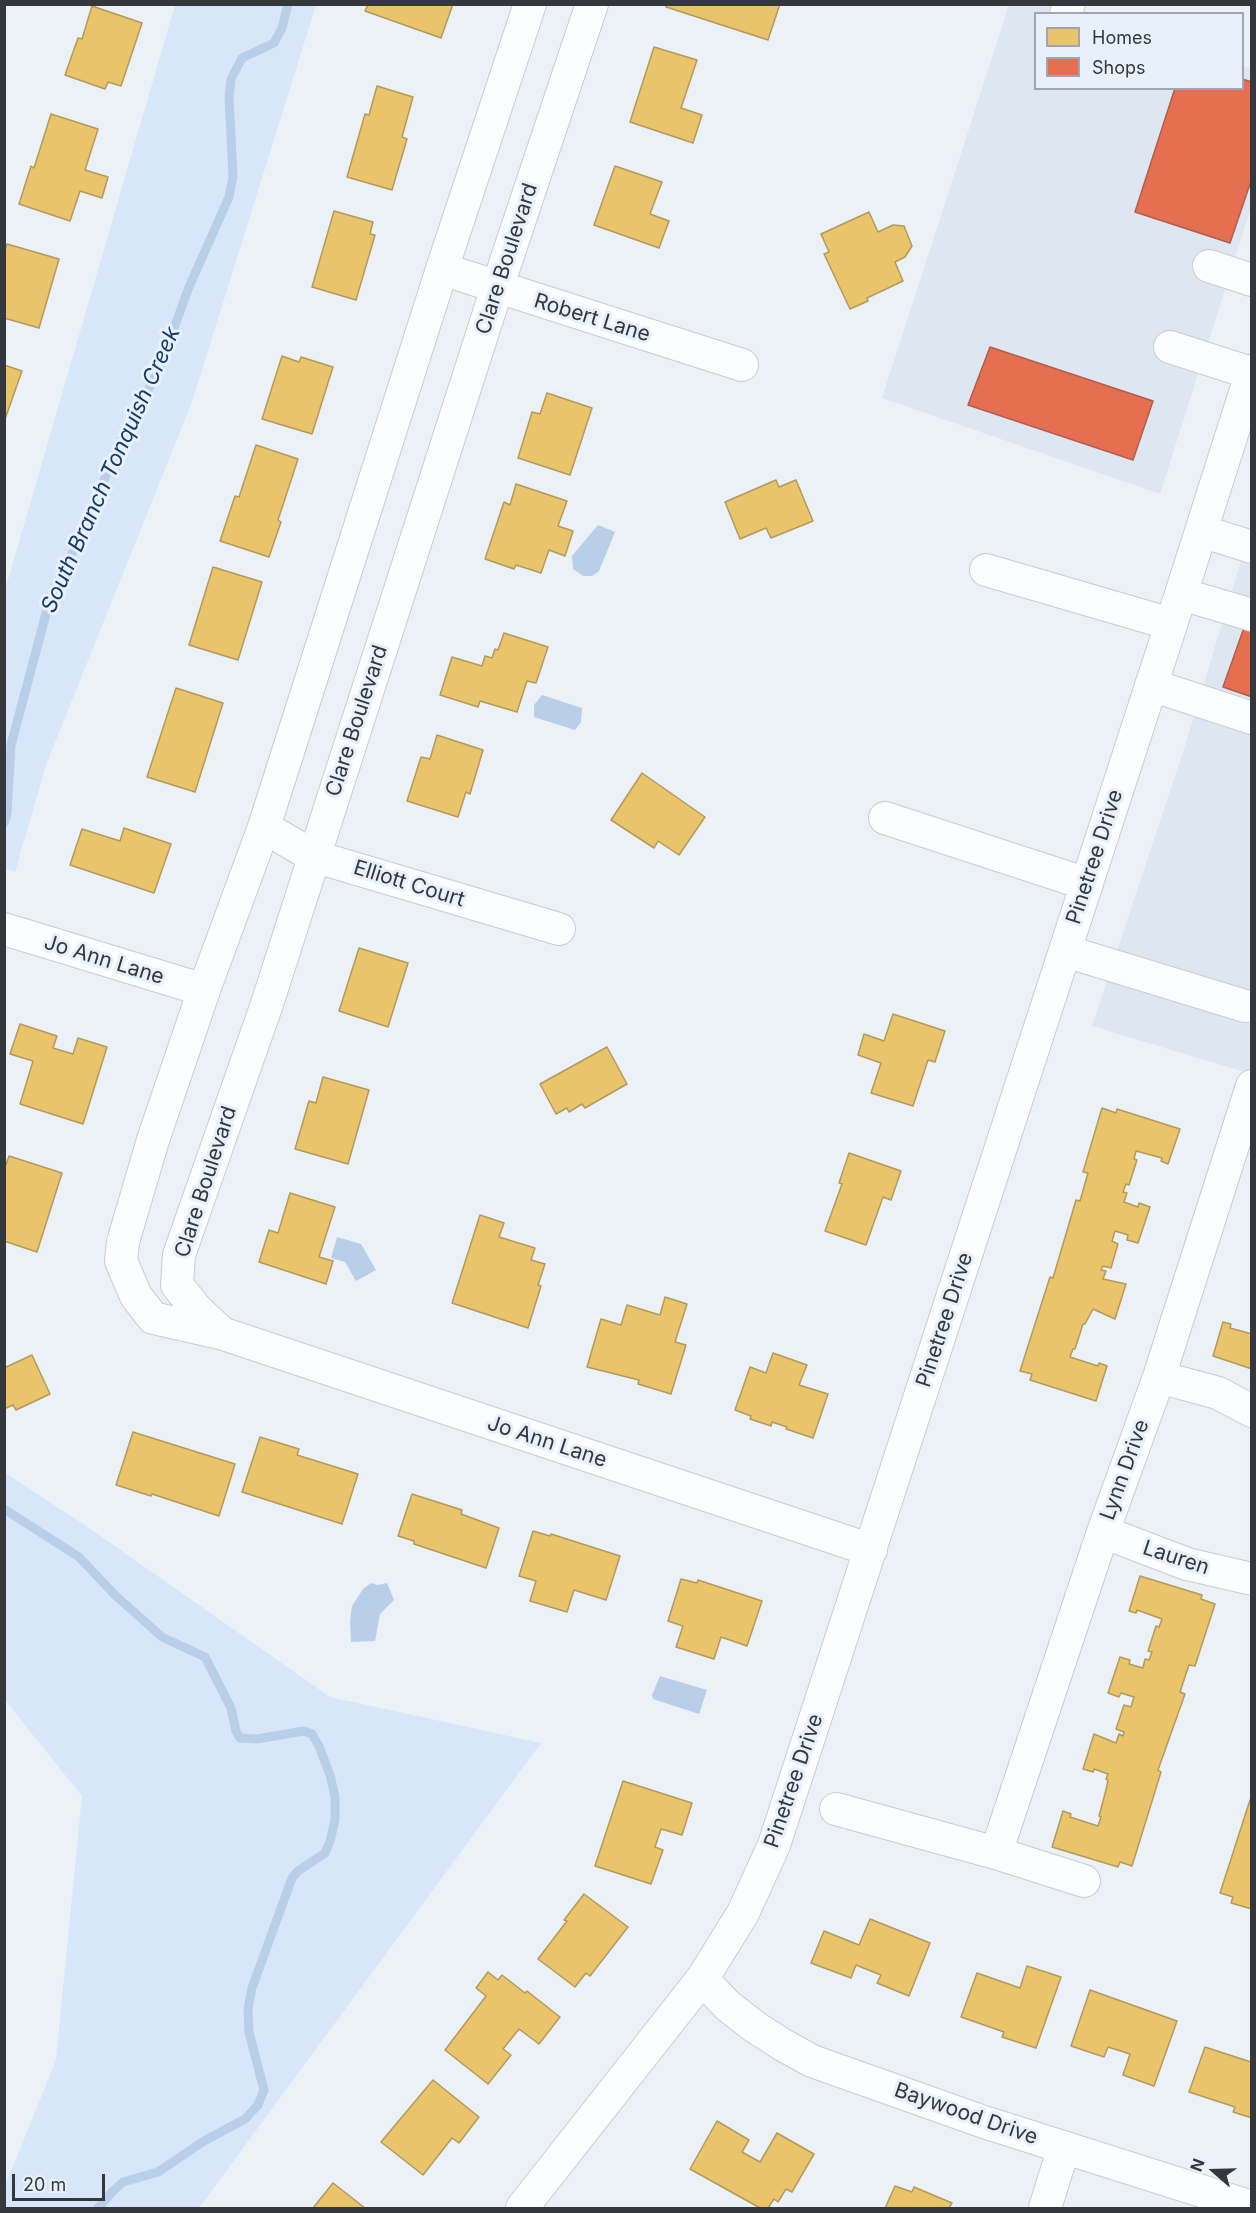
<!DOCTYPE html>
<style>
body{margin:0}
#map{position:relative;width:1256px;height:2213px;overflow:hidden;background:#ecf1f7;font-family:Inter,sans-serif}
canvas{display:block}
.frame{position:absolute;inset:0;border:6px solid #34383c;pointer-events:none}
.legend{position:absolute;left:1034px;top:12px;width:210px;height:78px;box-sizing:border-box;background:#e8f0fb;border:2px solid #a0a6af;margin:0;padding:8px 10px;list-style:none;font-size:18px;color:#34383c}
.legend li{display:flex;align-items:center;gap:12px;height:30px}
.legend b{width:30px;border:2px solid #a0a6af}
.north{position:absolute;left:1184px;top:2141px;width:60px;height:60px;-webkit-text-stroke:4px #e8f0fb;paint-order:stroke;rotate:290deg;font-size:16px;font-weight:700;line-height:24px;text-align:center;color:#34383c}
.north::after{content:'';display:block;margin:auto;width:21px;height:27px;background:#34383c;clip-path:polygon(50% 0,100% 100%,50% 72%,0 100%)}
.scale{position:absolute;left:12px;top:2174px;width:93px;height:27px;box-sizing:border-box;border:3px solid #34383c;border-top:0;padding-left:8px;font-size:18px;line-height:21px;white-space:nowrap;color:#34383c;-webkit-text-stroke:4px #e8f0fb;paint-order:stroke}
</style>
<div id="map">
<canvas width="1256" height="2213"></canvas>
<div class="frame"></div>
<ul class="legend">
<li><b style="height:16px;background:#e9c46a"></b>Homes</li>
<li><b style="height:16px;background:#e76f51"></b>Shops</li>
</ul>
<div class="north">N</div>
<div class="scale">20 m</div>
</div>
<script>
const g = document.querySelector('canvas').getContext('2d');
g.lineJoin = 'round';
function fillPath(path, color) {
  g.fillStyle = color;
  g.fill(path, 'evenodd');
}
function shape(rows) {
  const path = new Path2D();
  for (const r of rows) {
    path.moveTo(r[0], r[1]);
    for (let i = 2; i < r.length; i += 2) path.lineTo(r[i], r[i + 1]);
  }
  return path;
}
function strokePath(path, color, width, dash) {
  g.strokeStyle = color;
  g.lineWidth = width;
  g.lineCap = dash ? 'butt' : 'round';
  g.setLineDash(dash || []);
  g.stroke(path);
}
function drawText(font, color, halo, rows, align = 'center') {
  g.font = font + ' Inter,sans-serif';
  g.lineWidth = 6;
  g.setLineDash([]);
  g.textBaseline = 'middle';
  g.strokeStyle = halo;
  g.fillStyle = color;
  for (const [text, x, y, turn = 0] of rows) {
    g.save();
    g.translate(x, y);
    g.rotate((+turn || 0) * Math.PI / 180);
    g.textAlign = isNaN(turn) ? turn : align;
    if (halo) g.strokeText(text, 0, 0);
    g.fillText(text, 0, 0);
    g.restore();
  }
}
fillPath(shape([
 [1009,5,1049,5,1077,13,1036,14,1036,88,1242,88,1243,66,1251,69,1251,208,1160,494,882,398],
 [1251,528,1251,1074,1092,1026,1184,749]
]), '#dee6f2');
fillPath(shape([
 [175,5,316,5,192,402,46,765,15,872,4,868,5,590],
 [4,1472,92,1530,330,1697,541,1743,199,2208,5,2208,5,2186,56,2060,82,1796,5,1700]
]), '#d8e6f9');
fillPath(shape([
 [598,525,615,532,599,571,592,576,583,576,573,569,572,556],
 [542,695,582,708,581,722,575,730,534,717,534,705],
 [337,1237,361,1244,376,1270,356,1281,345,1262,331,1258],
 [371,1583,378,1585,387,1583,394,1600,380,1614,375,1641,351,1642,350,1621,352,1606,363,1589],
 [660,1676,707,1690,699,1714,653,1699,652,1695]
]), '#b9cee9');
const homes = shape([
 [368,4,453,4,441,38,365,11,368,4],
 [666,4,780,4,768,40,666,7,666,4],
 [92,6,142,23,121,86,108,82,105,89,65,75,78,38,82,39,92,6],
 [654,47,697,60,681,108,702,115,693,143,630,122,654,47],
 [377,86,413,97,402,137,407,139,392,190,347,177,365,114,369,115,377,86],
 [51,114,98,129,85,170,108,177,102,198,80,191,70,221,19,204,31,166,34,168,51,114],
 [615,166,662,182,650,214,669,221,659,248,594,225,615,166],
 [334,211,373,222,370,234,375,235,356,300,312,287,334,211],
 [869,212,878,232,893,225,904,226,912,246,905,257,895,262,903,281,867,298,868,301,850,309,824,254,829,252,821,234,869,212],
 [7,244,59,259,39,328,4,318,4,253,7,244],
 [282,356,299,362,301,357,333,367,312,434,262,419,282,356],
 [4,365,22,371,4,422,4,365],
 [547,393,592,408,570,475,518,458,532,412,540,414,547,393],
 [256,445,298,459,278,520,281,522,269,557,220,541,235,496,239,497,256,445],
 [776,480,779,487,796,480,813,521,771,538,766,528,740,539,725,502,776,480],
 [516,484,567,501,558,526,573,531,565,556,549,550,541,573,516,565,514,569,485,559,504,502,510,505,516,484],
 [213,567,262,582,238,660,189,645,213,567],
 [504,633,548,647,536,683,527,681,517,712,480,701,478,707,440,695,452,657,482,666,485,656,492,658,495,649,498,650,504,633],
 [176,688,223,703,195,792,147,777,176,688],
 [437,735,483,750,470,794,466,792,458,817,407,801,421,757,430,759,437,735],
 [642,773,705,817,679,855,658,841,654,848,611,820,642,773],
 [124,828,171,844,154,893,70,865,82,829,120,841,124,828],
 [359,948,408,963,388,1027,339,1011,359,948],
 [893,1014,945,1031,935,1062,928,1060,913,1106,871,1093,881,1063,858,1055,864,1034,884,1041,893,1014],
 [20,1024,57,1036,53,1048,73,1054,78,1038,107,1047,83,1124,20,1104,33,1061,10,1054,20,1024],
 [607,1047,627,1084,585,1108,582,1104,569,1112,567,1108,556,1114,540,1084,607,1047],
 [323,1077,369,1090,348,1164,295,1149,309,1101,316,1103,323,1077],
 [1102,1108,1116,1113,1117,1109,1180,1129,1168,1164,1161,1161,1162,1158,1136,1151,1134,1159,1137,1160,1129,1185,1126,1184,1123,1192,1127,1193,1124,1202,1138,1207,1139,1203,1150,1207,1138,1243,1127,1240,1128,1235,1115,1231,1112,1241,1118,1244,1111,1268,1103,1266,1101,1270,1106,1271,1103,1279,1126,1284,1115,1319,1093,1309,1085,1324,1083,1324,1075,1349,1073,1349,1070,1357,1098,1366,1099,1363,1107,1366,1096,1401,1030,1380,1032,1374,1020,1371,1050,1277,1053,1278,1076,1200,1080,1201,1088,1173,1083,1172,1102,1108],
 [849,1153,901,1171,891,1200,883,1197,866,1245,825,1231,842,1184,839,1183,849,1153],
 [9,1156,62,1173,37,1252,4,1241,4,1170,9,1156],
 [290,1193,335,1207,319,1257,333,1261,326,1284,259,1262,269,1230,278,1233,290,1193],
 [480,1215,504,1223,499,1237,535,1248,531,1260,545,1264,538,1285,541,1286,528,1328,452,1303,480,1215],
 [665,1297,687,1304,675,1342,686,1345,671,1394,638,1384,639,1380,587,1367,601,1319,621,1325,627,1305,660,1315,665,1297],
 [1223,1322,1231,1324,1230,1328,1252,1334,1252,1369,1213,1356,1223,1322],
 [773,1353,807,1365,799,1385,828,1394,813,1438,786,1429,787,1427,772,1422,771,1426,750,1419,751,1416,735,1410,750,1367,766,1373,773,1353],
 [32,1355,50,1394,16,1410,13,1405,4,1409,4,1368,32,1355],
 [133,1432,235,1464,219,1516,152,1494,151,1496,116,1485,133,1432],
 [260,1437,299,1449,297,1455,358,1474,342,1524,242,1492,260,1437],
 [412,1494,462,1510,461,1514,499,1528,486,1568,414,1544,414,1541,398,1536,412,1494],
 [533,1531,550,1536,551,1534,620,1556,606,1600,574,1590,567,1612,530,1601,536,1581,519,1576,533,1531],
 [1140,1576,1202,1595,1201,1599,1215,1604,1195,1666,1189,1665,1180,1692,1185,1694,1158,1770,1161,1772,1132,1866,1120,1862,1118,1867,1052,1847,1063,1811,1071,1814,1070,1817,1098,1826,1101,1817,1099,1816,1106,1790,1108,1780,1106,1779,1108,1774,1094,1769,1093,1772,1083,1769,1094,1734,1116,1743,1119,1734,1123,1736,1124,1732,1116,1729,1124,1705,1131,1707,1134,1697,1121,1693,1119,1697,1108,1693,1120,1657,1130,1660,1129,1664,1143,1668,1145,1659,1149,1660,1152,1652,1148,1651,1156,1626,1159,1627,1162,1619,1137,1610,1136,1613,1129,1611,1140,1576],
 [681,1579,697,1583,698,1580,762,1601,747,1646,721,1637,714,1659,676,1647,683,1626,668,1621,681,1579],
 [623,1781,692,1803,682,1835,661,1829,655,1847,663,1850,651,1884,595,1866,623,1781],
 [1250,1800,1252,1800,1252,1909,1231,1903,1233,1897,1220,1893,1250,1800],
 [584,1894,628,1927,590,1976,586,1973,575,1987,538,1959,567,1921,564,1920,584,1894],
 [870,1919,930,1943,909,1996,877,1983,881,1975,856,1965,851,1978,811,1963,824,1931,859,1945,870,1919],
 [1027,1966,1061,1977,1036,2048,1002,2037,1004,2032,961,2017,977,1973,1020,1988,1027,1966],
 [488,1972,498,1980,502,1975,525,1993,527,1991,560,2017,539,2044,519,2029,503,2049,511,2055,488,2084,445,2050,486,1996,476,1988,488,1972],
 [1090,1990,1177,2021,1154,2086,1123,2075,1130,2054,1108,2047,1104,2057,1071,2046,1090,1990],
 [1205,2047,1251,2062,1252,2059,1252,2118,1233,2112,1235,2107,1189,2092,1205,2047],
 [433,2080,479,2117,459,2143,452,2138,423,2175,381,2142,433,2080],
 [717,2121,749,2140,742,2152,760,2162,777,2133,814,2154,792,2192,786,2189,778,2202,774,2199,768,2208,760,2208,690,2169,717,2121],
 [333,2183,365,2208,313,2208,333,2183],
 [895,2186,912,2192,914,2187,952,2203,949,2208,885,2208,895,2186]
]);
fillPath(homes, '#e9c46a');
strokePath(homes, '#b39a5c', 1.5);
const shops = shape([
 [1242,79,1252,82,1252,178,1230,243,1135,212,1175,88,1242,88,1242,79],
 [990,347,1153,401,1133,460,968,405,990,347],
 [1246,622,1252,624,1252,697,1223,687,1246,622]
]);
fillPath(shops, '#e76f51');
strokePath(shops, '#b15e4b', 1.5);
strokePath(shape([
 [4,823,7,814,11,745,51,595,78,542,118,447,160,367,189,287,229,197,233,176,229,97,231,79,242,58,274,43,282,28,288,4],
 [4,1509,79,1557,115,1595,162,1637,205,1657,231,1708,236,1731,240,1738,257,1739,304,1731,312,1734,319,1746,330,1775,335,1797,335,1820,330,1841,325,1853,298,1871,292,1878,252,1988,248,2009,249,2032,264,2090,258,2105,245,2119,204,2141,158,2172,123,2182,112,2192,98,2208]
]), '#b9cee9', 9);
const minor = shape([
 [530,4,442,269,264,827,204,990,153,1140,123,1242,121,1261,136,1296,153,1318,224,1334,871,1550],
 [1066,14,1069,4],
 [1209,266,1252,280],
 [442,269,742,365],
 [1170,347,1251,373],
 [1201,531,1252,547],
 [986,570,1171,624],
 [1181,594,1252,615],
 [1151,685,1252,718],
 [885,818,1087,884],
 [264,827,313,856,559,929],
 [4,929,204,990],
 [1065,951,1245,1006],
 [223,1334,197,1310,177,1285,179,1255,267,1004,497,288,592,4],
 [1159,1377,1218,1393,1252,1411],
 [1103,1532,1187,1564,1252,1579],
 [836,1809,996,1853,1084,1881],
 [996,1853,1103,1532,1159,1377,1252,1086],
 [702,1979,728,2006,755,2027,783,2045,812,2061,984,2122,1252,2207],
 [522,2208,702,1979,743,1913,774,1845,1181,594,1252,371],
 [1045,2208,1064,2147]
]);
strokePath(minor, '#c9cdd1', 34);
strokePath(minor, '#fcfdfe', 32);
drawText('21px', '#34383c', '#e8f0fb', [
 ["Clare Boulevard",507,259,-72],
 ["Robert Lane",592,318,17],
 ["Clare Boulevard",357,721,-72],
 ["Pinetree Drive",1095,857,-72],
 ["Elliott Court",409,884,17],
 ["Jo Ann Lane",104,960,17],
 ["Clare Boulevard",206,1182,-72],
 ["Pinetree Drive",945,1320,-72],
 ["Jo Ann Lane",547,1442,18],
 ["Lynn Drive",1125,1470,-70],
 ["Lauren",1176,1558,18],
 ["Pinetree Drive",794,1781,-71],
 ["Baywood Drive",966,2114,19]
]);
drawText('italic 22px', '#163b69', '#e8f0fb', [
 ["South Branch Tonquish Creek",111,470,-66]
]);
</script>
